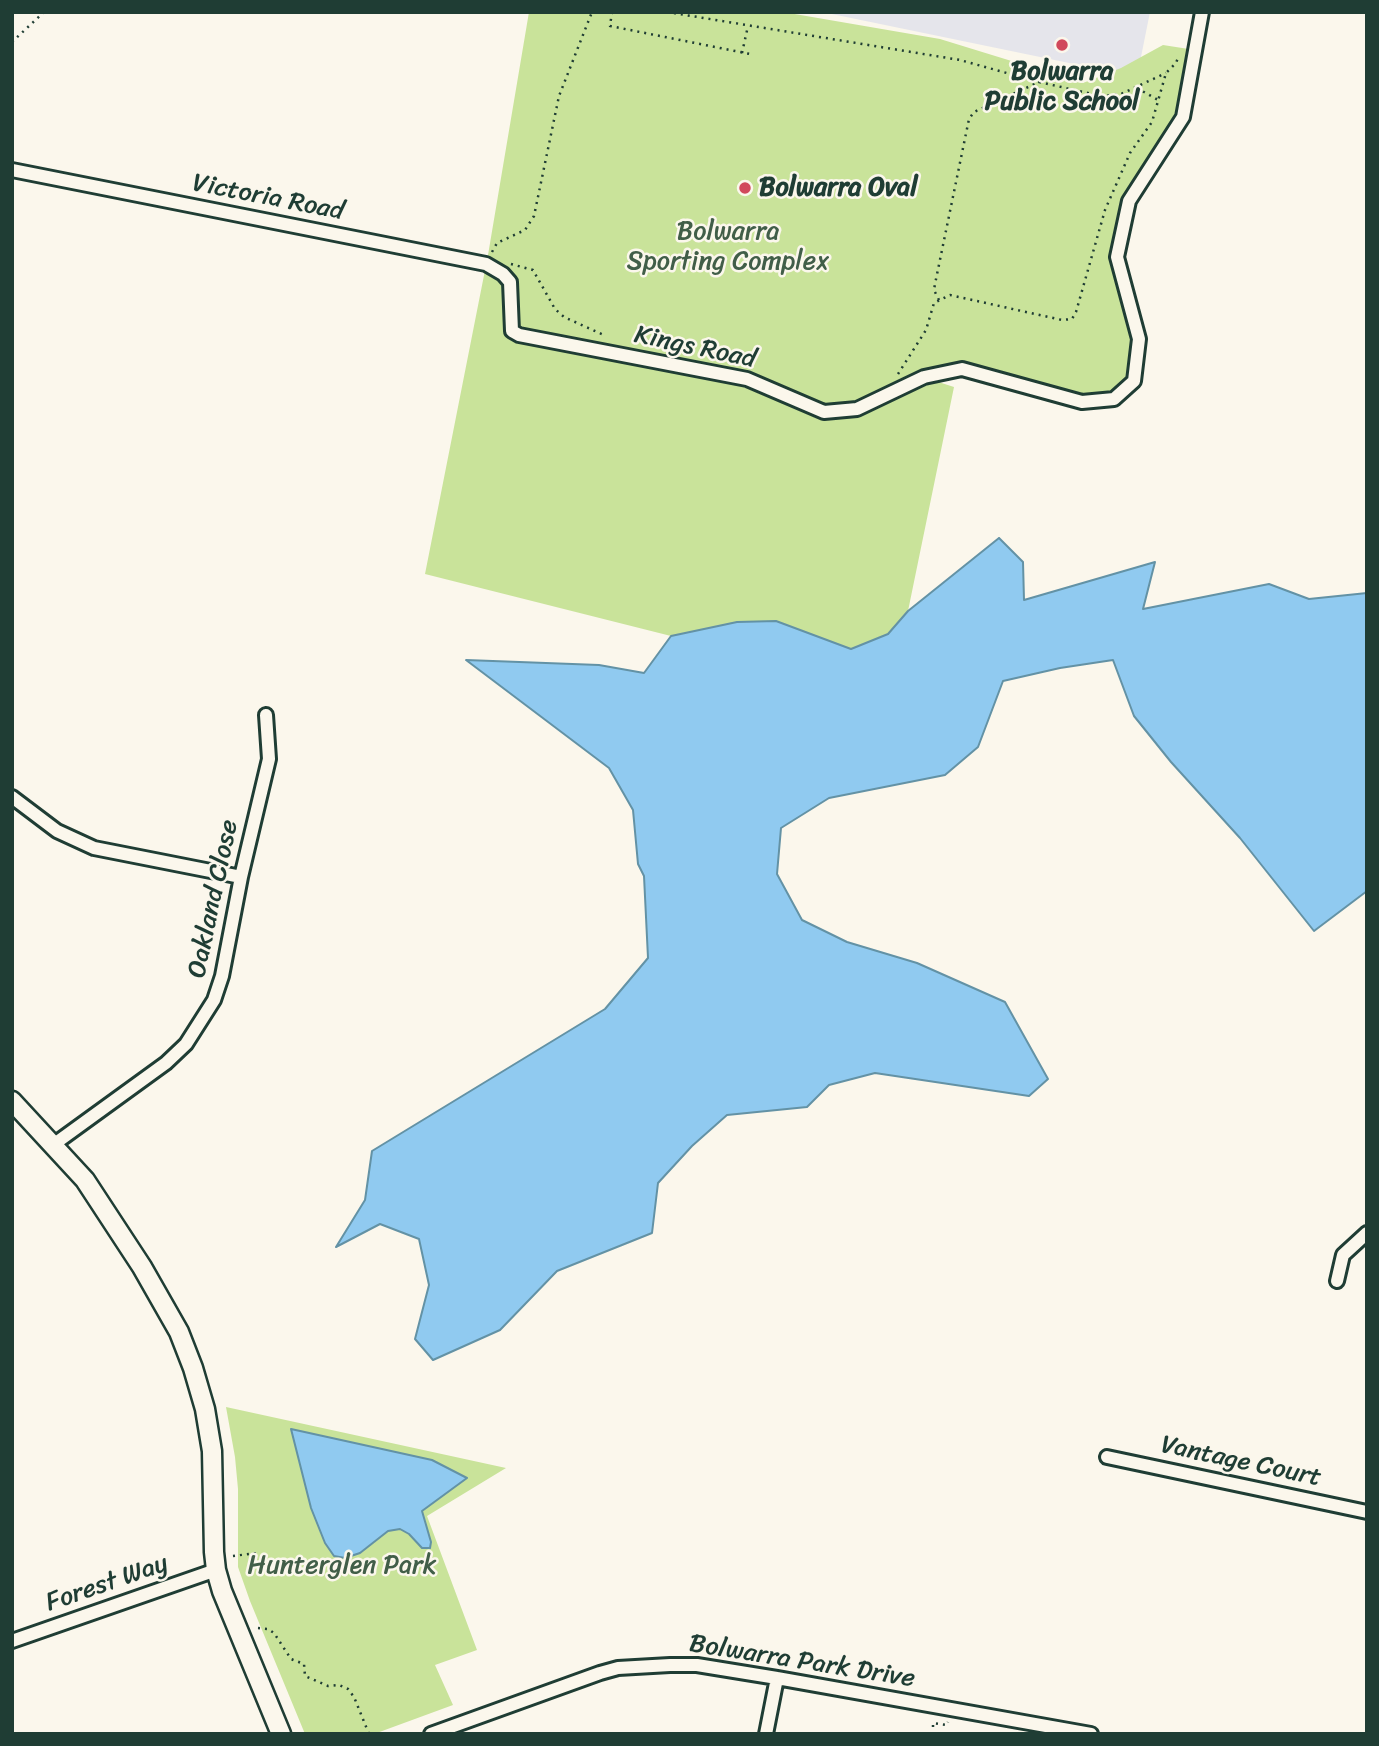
<!DOCTYPE html>
<style>
body{margin:0}
#map{position:relative;width:1379px;height:1746px;overflow:hidden;background:#fbf7ec;font-family:Sriracha,sans-serif}
canvas{display:block}
.frame{position:absolute;inset:0;border:14px solid #1f3d34;pointer-events:none}
</style>
<div id="map">
<canvas width="1379" height="1746"></canvas>
<div class="frame"></div>
</div>
<script>
const g = document.querySelector('canvas').getContext('2d');
g.lineJoin = 'round';
function fillPath(path, color) {
  g.fillStyle = color;
  g.fill(path, 'evenodd');
}
function shape(rows) {
  const path = new Path2D();
  for (const r of rows) {
    path.moveTo(r[0], r[1]);
    for (let i = 2; i < r.length; i += 2) path.lineTo(r[i], r[i + 1]);
  }
  return path;
}
function strokePath(path, color, width, dash) {
  g.strokeStyle = color;
  g.lineWidth = width;
  g.lineCap = dash ? 'butt' : 'round';
  g.setLineDash(dash || []);
  g.stroke(path);
}
function drawText(font, color, halo, rows, align = 'center') {
  g.font = font + ' Sriracha,sans-serif';
  g.lineWidth = 5;
  g.setLineDash([]);
  g.textBaseline = 'middle';
  g.strokeStyle = halo;
  g.fillStyle = color;
  for (const [text, x, y, turn = 0] of rows) {
    g.save();
    g.translate(x, y);
    g.rotate((+turn || 0) * Math.PI / 180);
    g.textAlign = isNaN(turn) ? turn : align;
    if (halo) g.strokeText(text, 0, 0);
    g.fillText(text, 0, 0);
    g.restore();
  }
}
fillPath(shape([
 [822,12,1150,12,1137,77]
]), '#e5e5eb');
fillPath(shape([
 [529,12,783,12,940,39,1083,83,1121,68,1163,45,1195,50,1183,117,1129,201,1117,257,1139,339,1134,381,1114,399,1082,402,962,369,926,378,954,387,908,611,888,634,851,649,776,621,737,622,671,636,425,574,488,255],
 [226,1407,506,1468,427,1516,477,1650,435,1665,453,1705,374,1734,305,1734,250,1601,238,1567,238,1489,235,1457]
]), '#c9e39a');
const water = shape([
 [999,538,1023,562,1024,600,1155,562,1143,609,1269,584,1309,599,1367,593,1367,891,1314,931,1240,838,1171,762,1134,716,1113,660,1060,668,1003,681,978,747,945,775,829,798,781,828,777,874,802,920,847,942,917,963,1005,1002,1048,1079,1029,1096,875,1073,829,1085,807,1107,727,1115,692,1146,658,1183,652,1233,557,1271,500,1330,433,1360,415,1339,429,1285,419,1239,380,1224,336,1247,365,1200,372,1151,605,1009,648,958,644,876,638,864,633,810,609,768,466,660,599,665,644,673,671,636,737,622,776,621,851,649,888,634,908,611,999,538],
 [291,1429,432,1460,467,1478,422,1511,431,1542,430,1548,422,1548,409,1534,400,1529,388,1531,360,1553,345,1558,334,1556,325,1543,311,1508,291,1429]
]);
fillPath(water, '#90caf0');
strokePath(water, '#6392a5', 2);
const street = shape([
 [12,170,486,264,503,274,510,282,512,331,519,335,747,379,824,412,857,409,924,377,962,369,1082,402,1114,399,1134,381,1139,339,1117,257,1129,201,1183,117,1202,12],
 [12,797,57,831,94,848,241,877],
 [53,1145,166,1063,186,1044,214,1000,222,976,241,877,269,759,266,715],
 [1337,1281,1343,1255,1367,1233],
 [1107,1457,1367,1512],
 [12,1641,216,1570],
 [431,1734,600,1673,618,1668,670,1665,697,1665,777,1678,1091,1734],
 [766,1734,777,1678]
]);
const secondary = shape([
 [12,1101,85,1180,142,1267,179,1332,193,1368,205,1409,212,1451,214,1552,216,1570,222,1591,281,1734]
]);
strokePath(street, '#1f3d34', 18);
strokePath(secondary, '#1f3d34', 23);
strokePath(shape([
 [612,12,610,26,750,54],
 [667,12,960,60,1039,82],
 [12,42,44,12],
 [742,53,748,26],
 [1137,88,1158,100],
 [492,252,497,243,525,230,534,216,559,96,592,12],
 [511,264,533,270,555,309,564,317,606,336],
 [939,300,934,290,935,284,969,119,974,112,1039,82,1101,96,1121,94,1166,73],
 [898,374,926,330,934,303,950,295,1062,320,1072,319,1076,312,1105,210,1130,153,1152,122,1166,73,1176,63,1179,55],
 [233,1556,257,1553],
 [258,1628,268,1629,274,1633,291,1659,304,1664,305,1676,328,1686,339,1685,348,1689,354,1697,369,1734],
 [933,1734,933,1723,947,1725,948,1722]
]), '#1f3d34', 2.5, [2, 5]);
strokePath(street, '#fbf7ec', 12);
strokePath(secondary, '#fbf7ec', 18);
for (const [x, y, r, color] of [
 [1062,45,7,"#d1495b"],
 [745,188,7,"#d1495b"]
]) {
  const dot = new Path2D();
  dot.arc(x, y, r, 0, 2 * Math.PI);
  g.fillStyle = color;
  g.fill(dot);
  strokePath(dot, '#fbf7ec', 2.5);
}
drawText('bold 26px', '#1f3d34', '#fbf7ec', [
 ["Bolwarra",1062,72],
 ["Public School",1062,102],
 ["Bolwarra Oval",759,188,"left"]
]);
drawText('26px', '#1f3d34', '#fbf7ec', [
 ["Victoria Road",268,198,11],
 ["Kings Road",695,348,12],
 ["Oakland Close",214,899,-78],
 ["Vantage Court",1241,1462,12],
 ["Forest Way",107,1584,-19],
 ["Bolwarra Park Drive",802,1662,9]
]);
drawText('26px', '#415e48', '#fbf7ec', [
 ["Bolwarra",728,232],
 ["Sporting Complex",728,262],
 ["Hunterglen Park",342,1566]
]);
</script>
